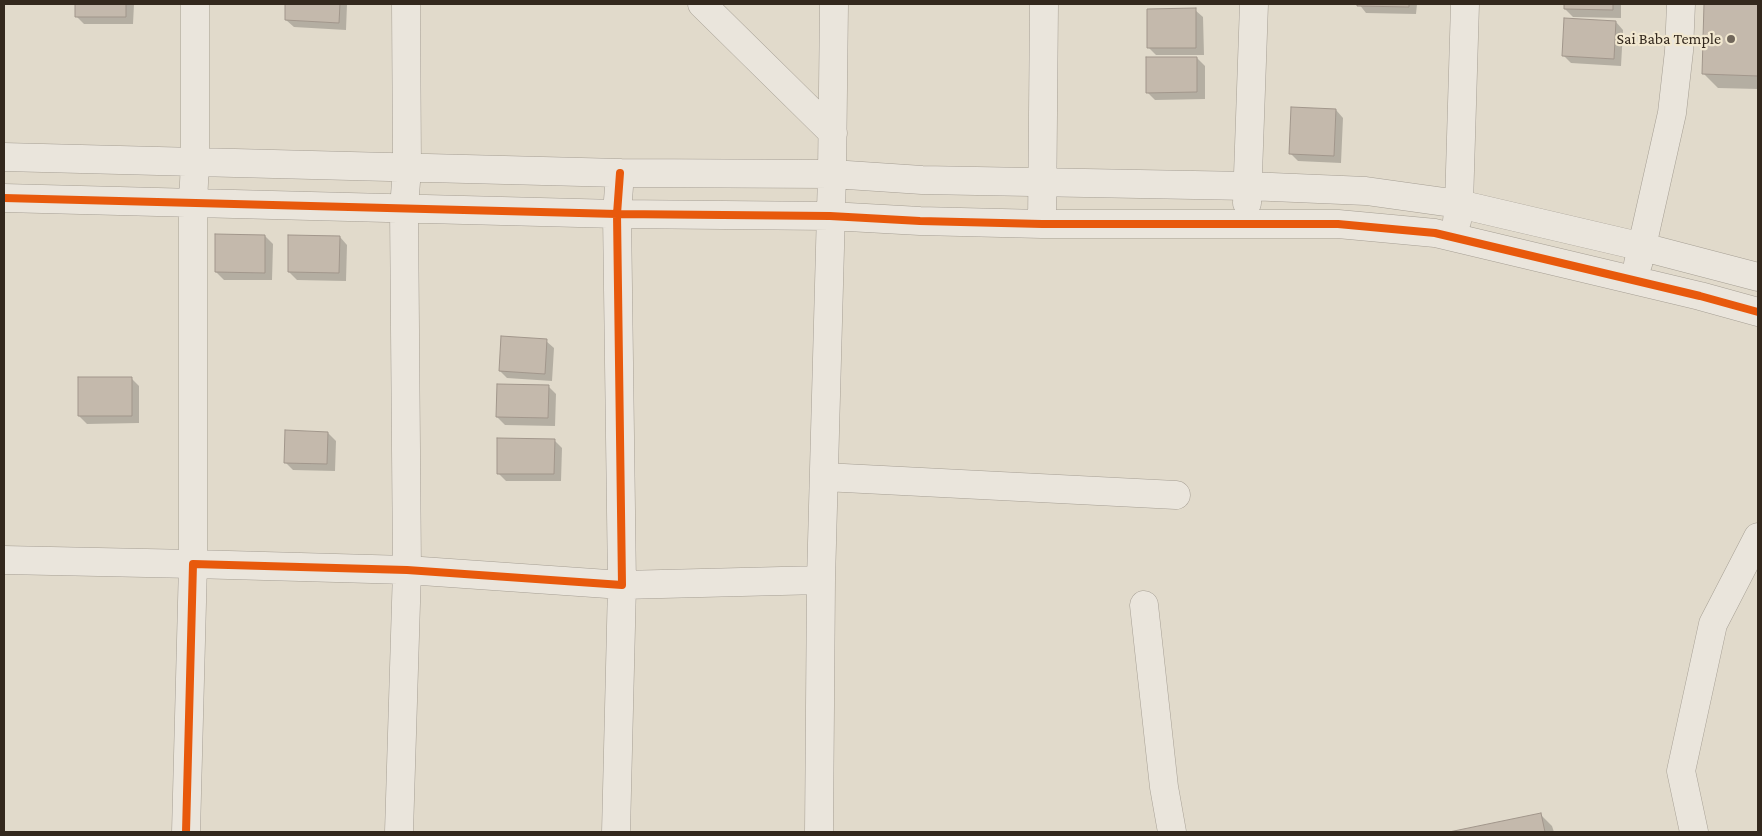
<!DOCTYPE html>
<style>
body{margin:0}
#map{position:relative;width:1762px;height:836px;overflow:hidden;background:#e1dacb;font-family:"Crimson Pro",serif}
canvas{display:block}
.frame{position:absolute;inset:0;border:5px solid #33281d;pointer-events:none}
</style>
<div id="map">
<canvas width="1762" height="836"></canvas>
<div class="frame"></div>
</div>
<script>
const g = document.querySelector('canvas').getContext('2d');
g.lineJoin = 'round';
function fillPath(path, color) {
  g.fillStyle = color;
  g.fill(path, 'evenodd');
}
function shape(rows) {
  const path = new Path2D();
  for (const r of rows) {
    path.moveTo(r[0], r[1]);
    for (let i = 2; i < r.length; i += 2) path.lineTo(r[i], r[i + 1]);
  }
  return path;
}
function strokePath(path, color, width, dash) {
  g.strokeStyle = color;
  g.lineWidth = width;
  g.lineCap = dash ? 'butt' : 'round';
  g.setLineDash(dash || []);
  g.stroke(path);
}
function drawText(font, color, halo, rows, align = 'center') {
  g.font = font + ' "Crimson Pro",serif';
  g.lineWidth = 4.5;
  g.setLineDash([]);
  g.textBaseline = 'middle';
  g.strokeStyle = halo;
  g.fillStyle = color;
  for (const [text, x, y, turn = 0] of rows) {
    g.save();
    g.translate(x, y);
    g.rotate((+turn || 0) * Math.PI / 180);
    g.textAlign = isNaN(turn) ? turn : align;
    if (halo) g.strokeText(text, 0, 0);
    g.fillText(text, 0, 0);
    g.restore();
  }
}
fillPath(shape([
 [76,4,134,4,133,24,84,24,76,16],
 [287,4,347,4,346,30,294,27,286,20],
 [1359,4,1417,4,1416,14,1366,13],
 [1565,4,1621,4,1621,18,1573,17,1565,9],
 [1706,4,1758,4,1758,89,1718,88,1704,74],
 [1195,10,1203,17,1204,55,1156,55,1148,47],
 [1616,22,1623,30,1621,66,1571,63,1563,55],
 [1197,58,1205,66,1205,99,1155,100,1147,92],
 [1336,110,1343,118,1341,163,1298,161,1290,153],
 [265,236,273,244,272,280,224,280,216,272],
 [340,237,347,245,346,281,297,280,289,272],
 [546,341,554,348,552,381,507,378,500,371],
 [131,378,139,386,139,423,87,424,79,416],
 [548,386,556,394,555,426,505,425,497,417],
 [328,433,336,441,335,471,293,470,285,462],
 [554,440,562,448,561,481,506,481,498,473],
 [1541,815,1552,826,1554,832,1455,832]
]), '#0003');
const building = shape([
 [75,4,126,4,126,17,75,17,75,4],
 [285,4,340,4,339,23,285,20,285,4],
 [1357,4,1409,4,1409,7,1357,6,1357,4],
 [1564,4,1613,4,1613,10,1564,9,1564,4],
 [1704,4,1758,4,1758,76,1702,74,1704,4],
 [1196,8,1196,48,1147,48,1147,9,1196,8],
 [1564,18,1616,21,1614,59,1562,56,1564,18],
 [1146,57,1197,57,1197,92,1146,93,1146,57],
 [1291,107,1336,109,1334,156,1289,154,1291,107],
 [215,234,265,235,265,273,215,272,215,234],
 [288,235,340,236,339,273,288,272,288,235],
 [501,336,547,339,545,374,499,371,501,336],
 [78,377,132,377,132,416,78,416,78,377],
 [497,384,549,385,548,418,496,417,497,384],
 [285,430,328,432,327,464,284,463,285,430],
 [497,438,555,439,554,474,497,474,497,438],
 [1541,813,1545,832,1449,832,1541,813]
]);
fillPath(building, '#c4b9ac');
strokePath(building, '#a1968b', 1);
const minor = shape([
 [702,4,833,133],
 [4,157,620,173,832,174,922,180,1248,186,1366,191,1459,204,1643,247,1758,277],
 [4,198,617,214,830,216,920,221,1042,224,1338,224,1435,233,1700,296,1758,312],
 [1247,203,1254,4],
 [1457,221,1459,204,1465,4],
 [1042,224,1044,4],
 [1638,264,1672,113,1679,51,1681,4],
 [824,477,1176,495],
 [4,560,193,564,193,203,195,162,195,4],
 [821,580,832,174,834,4],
 [1144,605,1164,787,1172,832],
 [186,832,193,564,407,570,622,585,617,214,620,173],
 [399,832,407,570,404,209,407,168,406,4],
 [616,832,622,585,821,580,819,832]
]);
const tertiary = shape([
 [1694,832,1681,771,1713,624,1758,537]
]);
strokePath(minor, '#a69f94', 29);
strokePath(tertiary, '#a69f94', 29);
strokePath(minor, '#eae5dc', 28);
strokePath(tertiary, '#eae5dc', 28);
strokePath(shape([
 [4,198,617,214,830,216,920,221,1042,224,1338,224,1435,233,1700,296,1758,312],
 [186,832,193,564,407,570,622,585,617,214,620,173]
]), '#e8590c', 8);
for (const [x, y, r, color] of [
 [1731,39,5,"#70665a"]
]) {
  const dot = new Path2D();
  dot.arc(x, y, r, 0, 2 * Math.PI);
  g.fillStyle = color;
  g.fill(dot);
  strokePath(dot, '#f2e8d0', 2);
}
drawText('16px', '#33281d', '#f2e8d0', [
 ["Sai Baba Temple",1721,39]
], 'right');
</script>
